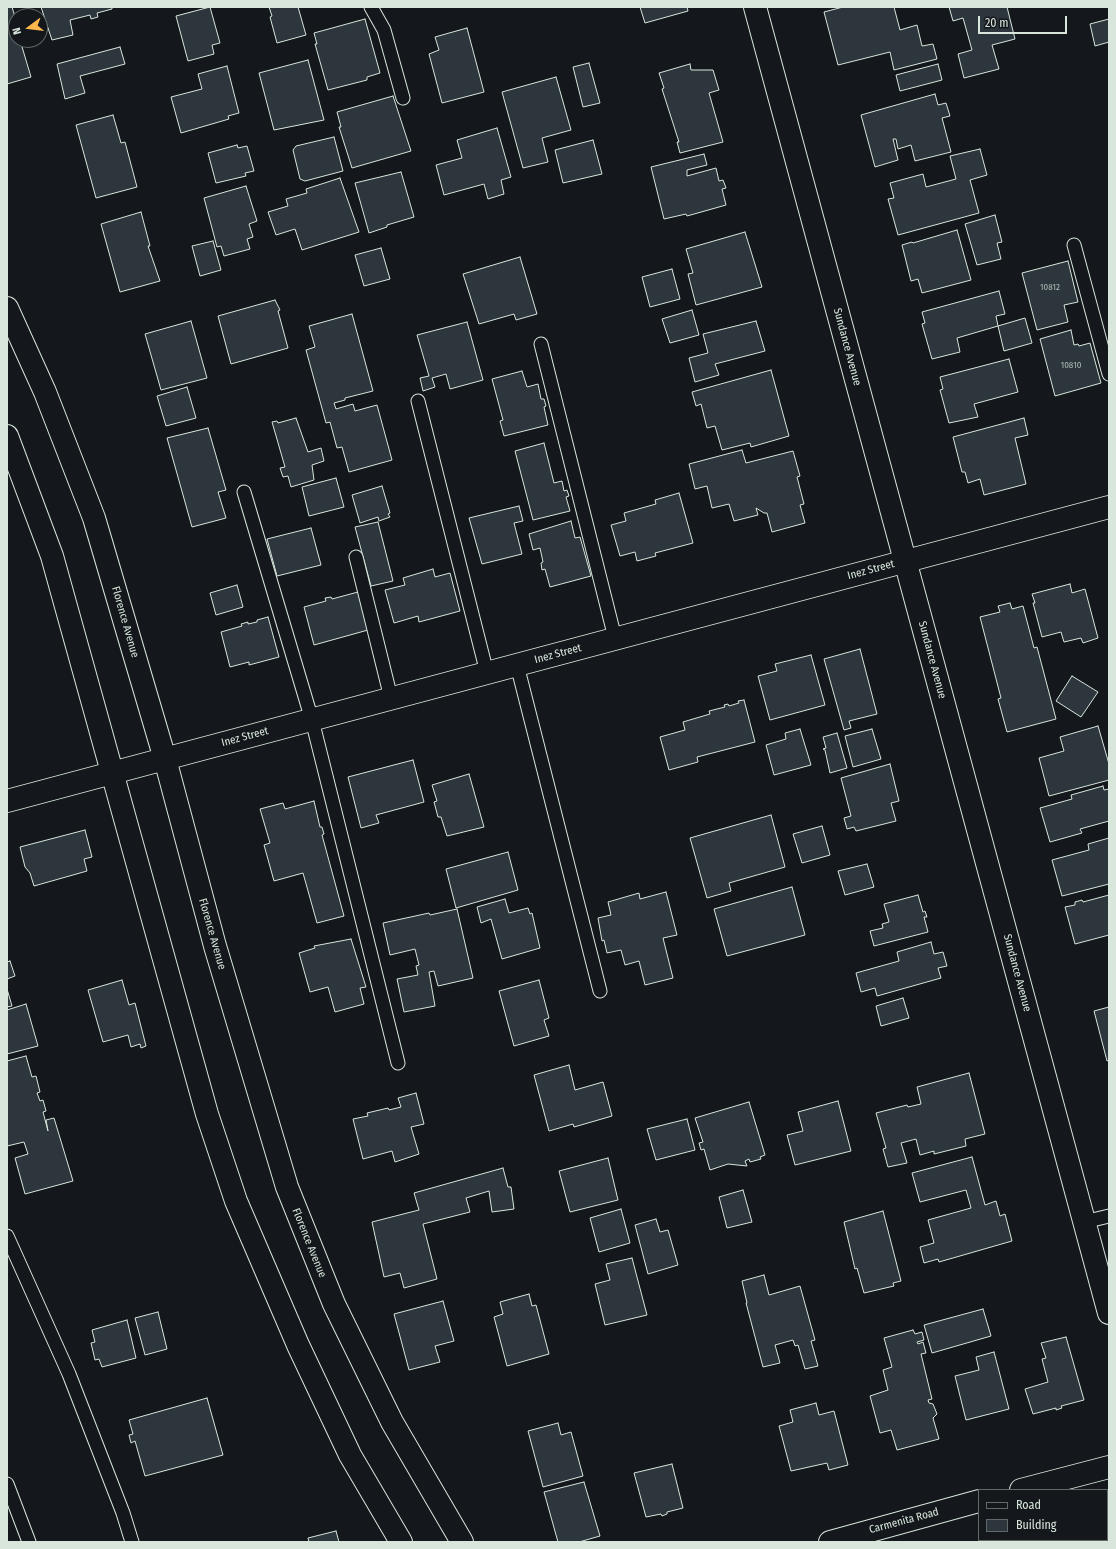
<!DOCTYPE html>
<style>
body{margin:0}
#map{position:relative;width:1116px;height:1549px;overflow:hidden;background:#14181c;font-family:"Fira Sans Condensed",sans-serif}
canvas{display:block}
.frame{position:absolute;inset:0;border:8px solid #d8e6dc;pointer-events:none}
.legend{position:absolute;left:978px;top:1489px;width:130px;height:52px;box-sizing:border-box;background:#14181c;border:1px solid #626a69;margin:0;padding:5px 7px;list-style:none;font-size:12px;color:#d8e6dc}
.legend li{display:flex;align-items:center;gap:8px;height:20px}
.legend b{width:20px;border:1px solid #626a69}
.north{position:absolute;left:8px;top:8px;width:40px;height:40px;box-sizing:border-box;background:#14181c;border:1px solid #626a69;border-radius:50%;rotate:255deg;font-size:11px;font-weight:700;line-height:16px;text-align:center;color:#d8e6dc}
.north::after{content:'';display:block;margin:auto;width:14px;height:18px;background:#ffb74d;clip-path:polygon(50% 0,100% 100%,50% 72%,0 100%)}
.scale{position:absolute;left:978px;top:16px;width:89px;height:18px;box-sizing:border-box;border:2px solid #d8e6dc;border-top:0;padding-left:5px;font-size:12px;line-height:14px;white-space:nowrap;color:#d8e6dc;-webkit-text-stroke:3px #14181c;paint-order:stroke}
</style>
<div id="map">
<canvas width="1116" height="1549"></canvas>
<div class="frame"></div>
<ul class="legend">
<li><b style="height:5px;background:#14181c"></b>Road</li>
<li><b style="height:11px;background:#2c363c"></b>Building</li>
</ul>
<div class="north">N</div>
<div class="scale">20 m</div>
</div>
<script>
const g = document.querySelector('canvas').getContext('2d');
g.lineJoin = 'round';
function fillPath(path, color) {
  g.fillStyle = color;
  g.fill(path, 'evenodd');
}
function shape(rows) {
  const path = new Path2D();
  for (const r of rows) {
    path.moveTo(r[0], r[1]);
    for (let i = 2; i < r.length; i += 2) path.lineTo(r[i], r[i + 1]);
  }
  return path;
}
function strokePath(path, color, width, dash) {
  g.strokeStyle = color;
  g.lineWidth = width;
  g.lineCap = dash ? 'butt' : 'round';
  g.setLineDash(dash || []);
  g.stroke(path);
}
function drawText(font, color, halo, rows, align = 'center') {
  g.font = font + ' "Fira Sans Condensed",sans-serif';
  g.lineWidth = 3;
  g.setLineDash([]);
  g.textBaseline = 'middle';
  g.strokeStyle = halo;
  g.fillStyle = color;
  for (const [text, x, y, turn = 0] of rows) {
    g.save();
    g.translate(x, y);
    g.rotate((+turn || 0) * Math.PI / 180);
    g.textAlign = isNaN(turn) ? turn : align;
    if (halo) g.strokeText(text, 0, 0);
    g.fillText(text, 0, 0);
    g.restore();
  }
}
const building = shape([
 [7,7,12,7,16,20,16,40,20,40,31,77,7,84,7,7],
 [41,7,112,7,112,9,97,13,98,17,91,19,90,15,70,20,73,35,52,40,41,7],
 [210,7,220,43,212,45,214,54,188,61,176,16,210,7],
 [269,7,298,7,306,35,277,43,270,17,272,16,269,7],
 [640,7,687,7,688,11,645,23,640,7],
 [843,7,894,7,900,30,917,25,922,46,933,44,937,59,894,70,890,52,838,65,824,12,843,7],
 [949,7,1007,7,1015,39,992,45,999,69,964,78,958,54,972,50,963,18,953,21,949,7],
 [365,19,380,73,367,77,367,80,328,90,315,44,317,44,314,33,365,19],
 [1109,19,1109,42,1095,46,1090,24,1109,19],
 [467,28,484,92,442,103,429,54,439,50,435,37,467,28],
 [120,47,125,64,80,76,85,93,65,99,57,64,120,47],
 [308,60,324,120,274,130,259,73,308,60],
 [589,63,600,103,583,107,573,67,589,63],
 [690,64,691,70,713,70,719,90,709,93,723,142,680,153,677,142,679,142,662,89,664,88,659,73,690,64],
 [938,64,942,80,900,91,896,75,938,64],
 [227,66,239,113,228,116,229,119,181,133,171,97,202,89,198,74,227,66],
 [556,77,571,130,542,138,548,162,523,168,502,92,556,77],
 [935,94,938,105,946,103,950,116,942,118,951,152,915,161,911,145,898,149,896,139,893,139,898,160,875,167,861,115,935,94],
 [393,96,411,151,352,168,339,127,341,127,337,112,393,96],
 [113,115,121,143,125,142,137,187,96,198,76,125,113,115],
 [497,128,511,177,501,180,504,194,488,199,484,184,444,195,436,165,462,158,457,140,497,128],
 [334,137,343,171,305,181,300,179,293,150,296,146,334,137],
 [593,140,602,174,563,183,555,150,593,140],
 [237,145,238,148,247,146,254,171,245,173,246,176,216,183,208,153,237,145],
 [980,149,987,175,970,180,979,213,898,235,888,199,894,198,890,183,923,174,926,187,956,179,950,156,980,149],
 [704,154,707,165,687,170,687,176,716,168,719,181,723,180,726,188,722,189,726,205,687,216,686,214,664,219,651,167,704,154],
 [401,172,414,217,387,225,387,227,369,233,355,183,401,172],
 [340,178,359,232,302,250,295,229,276,235,268,212,288,206,286,199,307,193,306,189,340,178],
 [246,186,257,221,249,224,253,237,247,239,250,249,224,256,221,246,217,247,204,198,246,186],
 [141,212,150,246,148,246,160,281,120,292,101,224,141,212],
 [995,215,1002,242,997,243,1001,259,977,265,965,224,995,215],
 [957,230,971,280,922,293,918,279,911,281,902,245,912,242,913,243,957,230],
 [745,232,762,287,696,305,688,274,693,273,686,249,745,232],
 [213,241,221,270,200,276,192,246,213,241],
 [381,248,390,279,364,286,355,255,381,248],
 [520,257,537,314,516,320,514,314,479,324,463,274,520,257],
 [1068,261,1078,302,1064,305,1068,322,1037,330,1022,273,1068,261],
 [672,269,680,299,650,307,642,277,672,269],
 [999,291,1005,314,996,316,998,326,1025,318,1032,343,1004,351,998,326,957,338,960,352,932,359,922,324,925,323,922,312,999,291],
 [275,300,280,310,278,311,288,348,231,364,218,316,275,300],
 [692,310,699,335,670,343,662,319,692,310],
 [352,314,373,391,345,398,345,400,334,403,336,409,353,404,355,411,377,405,392,460,349,472,342,447,337,448,330,422,326,423,306,350,315,347,309,326,352,314],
 [191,321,207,378,161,390,145,334,191,321],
 [756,321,765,351,715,364,719,375,695,382,689,358,708,353,703,334,756,321],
 [467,322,483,380,450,389,446,374,432,378,435,387,423,391,420,378,429,376,417,335,467,322],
 [1071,330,1074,345,1078,344,1079,346,1090,343,1101,383,1055,396,1040,339,1071,330],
 [1009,359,1018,392,974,404,978,417,949,423,940,390,943,389,940,377,1009,359],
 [771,370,789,436,751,447,750,443,722,450,715,426,707,428,701,404,696,406,692,392,771,370],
 [522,371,527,387,538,384,541,399,544,399,546,406,544,407,548,425,504,436,500,421,503,420,492,379,522,371],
 [187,387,196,418,166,426,157,396,187,387],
 [296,418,308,452,321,448,324,461,312,465,314,480,291,487,288,476,283,477,280,468,285,467,272,422,277,421,278,423,296,418],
 [1024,418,1028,435,1015,438,1026,484,984,495,980,479,968,483,965,472,962,472,953,437,1024,418],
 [208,428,226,490,218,492,226,518,192,527,167,438,208,428],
 [544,443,554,483,562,481,564,491,567,490,569,496,566,497,570,511,533,520,515,451,544,443],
 [742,450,746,463,793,451,800,476,797,477,804,504,800,505,805,523,772,532,767,513,764,513,756,508,758,515,734,521,729,504,712,508,707,486,695,489,689,464,742,450],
 [336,478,344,507,309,516,302,487,336,478],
 [382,486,390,513,388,514,390,517,379,521,378,517,360,523,352,495,382,486],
 [679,493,693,543,655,553,656,556,637,561,635,552,620,556,611,525,626,521,624,513,656,504,655,500,679,493],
 [519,506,523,521,514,523,522,554,482,564,469,518,519,506],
 [571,521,575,538,580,537,591,576,550,587,545,569,542,570,541,563,543,562,540,548,533,550,529,534,571,521],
 [378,522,393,581,371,586,355,527,378,522],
 [311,528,321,565,277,576,267,539,311,528],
 [433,569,435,577,450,573,460,611,419,622,418,616,394,623,385,590,405,585,403,578,433,569],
 [1070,584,1072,593,1085,589,1098,638,1083,643,1081,638,1064,642,1061,632,1042,637,1033,603,1035,603,1032,594,1070,584],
 [237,585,243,607,216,615,210,593,237,585],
 [358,592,368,630,314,645,304,607,326,601,325,598,331,597,332,599,358,592],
 [1010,603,1012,609,1023,606,1034,648,1037,647,1056,719,1007,732,998,699,1001,698,980,617,1000,612,998,606,1010,603],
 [268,617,279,657,249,665,249,662,230,667,221,632,242,626,241,624,248,622,248,624,257,622,257,620,268,617],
 [860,649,877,714,849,721,851,728,844,730,824,659,860,649],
 [811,655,825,705,770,720,758,676,777,671,775,664,811,655],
 [1072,676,1098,692,1081,717,1056,701,1072,676],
 [744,700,755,742,697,757,698,762,669,770,660,737,685,730,683,722,710,714,709,711,725,707,724,705,728,704,729,706,739,703,738,701,744,700],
 [1098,726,1109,764,1109,780,1049,796,1039,758,1064,751,1060,737,1098,726],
 [800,729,811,765,774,775,766,745,786,739,785,733,800,729],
 [872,729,881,759,853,767,845,736,872,729],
 [837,733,847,768,830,773,825,750,823,749,826,748,823,737,837,733],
 [413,760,424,802,376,815,379,823,361,828,348,777,413,760],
 [890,764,899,801,891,803,896,821,856,831,854,827,847,829,844,818,851,816,841,778,890,764],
 [469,774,484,827,447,836,441,817,438,817,434,802,437,801,432,785,469,774],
 [1103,786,1104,790,1109,789,1109,821,1080,829,1082,833,1050,842,1040,808,1072,799,1071,795,1103,786],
 [314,801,320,827,322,827,324,834,322,835,344,916,317,923,303,873,274,881,264,845,270,843,260,809,283,803,285,809,314,801],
 [771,815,785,867,729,883,731,891,707,898,690,838,771,815],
 [822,826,830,855,802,863,793,834,822,826],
 [85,830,92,857,84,859,87,871,34,886,30,873,25,867,20,847,85,830],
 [1109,838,1109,884,1062,896,1052,860,1089,850,1088,844,1109,838],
 [508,852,518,890,456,908,446,869,508,852],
 [867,864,874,887,845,895,838,871,867,864],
 [792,887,805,935,727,956,714,909,792,887],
 [666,892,677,935,663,938,673,978,645,985,639,961,625,965,621,950,607,953,604,940,602,941,598,918,611,915,608,902,639,893,640,899,666,892],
 [918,895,923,912,925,911,927,917,924,917,928,932,874,946,870,931,883,928,882,924,889,922,884,904,918,895],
 [1109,895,1109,935,1075,944,1065,907,1075,905,1075,902,1082,900,1083,902,1109,895],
 [505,899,509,913,528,908,530,914,532,913,540,948,502,959,491,919,481,923,477,907,505,899],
 [457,909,473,978,438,986,434,971,429,972,435,1006,404,1012,397,979,418,975,416,966,419,965,415,949,390,955,383,923,429,913,430,915,457,909],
 [351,939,366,987,360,988,364,1004,335,1012,328,987,310,992,299,953,315,948,314,946,351,939],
 [931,942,934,954,943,952,947,966,938,968,941,978,877,996,875,988,861,992,856,973,899,961,897,952,931,942],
 [10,961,15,976,7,979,7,962,10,961],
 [122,980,129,1005,135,1003,146,1046,141,1048,140,1044,131,1047,128,1035,103,1042,88,990,122,980],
 [539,980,549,1018,544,1020,549,1036,514,1046,499,991,539,980],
 [7,989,12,1006,7,1007,7,989],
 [903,998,909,1018,881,1026,876,1006,903,998],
 [26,1004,38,1046,7,1054,7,1010,26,1004],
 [1109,1007,1109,1060,1107,1061,1094,1011,1109,1007],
 [26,1056,32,1077,36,1076,40,1092,37,1093,40,1101,43,1100,46,1111,43,1112,48,1131,46,1120,54,1118,73,1181,25,1194,15,1158,28,1154,24,1142,7,1146,7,1061,26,1056],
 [569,1065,575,1090,603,1082,612,1116,574,1127,573,1124,549,1131,534,1075,569,1065],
 [969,1073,985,1134,965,1139,966,1146,934,1154,934,1151,920,1155,916,1139,901,1143,907,1163,888,1167,883,1149,886,1148,876,1113,907,1105,908,1107,921,1104,917,1087,969,1073],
 [416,1093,424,1124,411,1127,419,1154,395,1162,392,1151,363,1159,353,1119,368,1116,367,1113,388,1108,389,1110,401,1107,398,1098,416,1093],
 [838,1101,851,1151,795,1165,787,1135,803,1131,798,1112,838,1101],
 [749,1102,765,1155,760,1157,761,1159,750,1162,749,1159,745,1161,747,1166,728,1164,710,1170,704,1149,701,1150,699,1143,703,1142,695,1118,749,1102],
 [687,1119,695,1150,656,1160,647,1129,687,1119],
 [972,1157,985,1205,996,1201,1000,1216,1005,1214,1012,1241,939,1262,938,1259,924,1263,920,1247,934,1243,928,1220,971,1208,966,1190,920,1202,912,1173,972,1157],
 [608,1158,618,1200,570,1212,559,1171,608,1158],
 [503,1168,508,1187,511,1187,514,1209,492,1212,489,1191,466,1198,470,1212,423,1224,437,1279,404,1288,400,1273,384,1277,372,1222,419,1210,414,1193,503,1168],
 [743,1190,752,1222,727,1228,719,1197,743,1190],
 [621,1209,630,1243,599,1252,590,1218,621,1209],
 [883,1211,901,1281,893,1283,894,1286,864,1293,857,1268,855,1269,844,1222,883,1211],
 [656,1219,660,1232,668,1230,678,1265,648,1274,635,1225,656,1219],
 [632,1258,647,1315,605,1325,595,1284,610,1280,606,1264,632,1258],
 [764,1275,769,1295,800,1286,815,1340,811,1341,818,1366,805,1369,798,1345,795,1346,793,1340,775,1345,780,1363,763,1367,746,1303,747,1303,742,1281,764,1275],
 [529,1294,532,1306,536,1305,549,1354,507,1366,494,1317,503,1314,500,1302,529,1294],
 [443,1301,454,1341,435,1346,440,1362,409,1370,394,1314,443,1301],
 [983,1309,991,1336,932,1353,924,1325,983,1309],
 [158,1312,167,1349,145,1355,135,1318,158,1312],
 [127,1320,136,1358,102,1367,99,1359,95,1360,91,1343,95,1342,92,1330,127,1320],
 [913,1330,915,1334,922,1332,924,1340,917,1342,918,1344,923,1342,926,1353,921,1354,932,1399,928,1400,929,1403,933,1404,937,1414,933,1418,939,1439,897,1450,891,1430,880,1433,870,1396,888,1390,883,1370,892,1367,884,1338,913,1330],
 [1066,1337,1084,1400,1061,1406,1062,1408,1056,1410,1056,1408,1033,1414,1025,1389,1048,1382,1042,1359,1046,1358,1041,1343,1066,1337],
 [994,1352,1009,1409,966,1420,955,1376,979,1370,976,1357,994,1352],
 [207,1398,223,1455,145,1476,135,1441,131,1443,129,1435,133,1434,129,1420,207,1398],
 [816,1403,819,1415,834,1411,848,1465,829,1470,827,1463,791,1471,779,1426,793,1422,790,1410,816,1403],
 [558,1423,561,1435,571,1432,583,1476,543,1487,528,1431,558,1423],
 [672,1464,683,1508,667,1512,667,1514,662,1516,661,1514,646,1517,634,1473,672,1464],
 [584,1482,600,1536,579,1542,558,1542,544,1492,584,1482],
 [336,1531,339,1542,309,1542,308,1538,336,1531]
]);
fillPath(building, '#2c363c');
strokePath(building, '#d8e6dc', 1);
const lane = shape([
 [371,7,384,30,403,98],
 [1074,245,1109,374],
 [541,344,615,638],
 [418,401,487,673],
 [244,492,312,720,398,1063],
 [356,557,391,698],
 [517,665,600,991],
 [1084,1222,1109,1216],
 [7,1236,69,1374,123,1513,132,1542],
 [7,1484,29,1542]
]);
const street = shape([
 [755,7,1109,1313],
 [7,801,1109,507]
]);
const secondary = shape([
 [7,308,45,392,94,518,165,759,215,946,287,1187,334,1304,392,1422,462,1542],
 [7,436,52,556,207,1114,236,1201,298,1345,350,1455,401,1542]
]);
const primary = shape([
 [1021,1490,1109,1467],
 [1107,1528,1109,1527],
 [830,1542,979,1501],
 [1053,1542,1061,1540]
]);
strokePath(lane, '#d8e6dc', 15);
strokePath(street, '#d8e6dc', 24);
strokePath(secondary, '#d8e6dc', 24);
strokePath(primary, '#d8e6dc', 24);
strokePath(lane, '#14181c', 13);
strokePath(street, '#14181c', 22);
strokePath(secondary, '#14181c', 22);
strokePath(primary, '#14181c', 22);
drawText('9px', '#adbab4', null, [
 ["10812",1050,287],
 ["10810",1071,365]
]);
drawText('11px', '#d8e6dc', '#14181c', [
 ["Sundance Avenue",847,347,75],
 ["Inez Street",871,570,-15],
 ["Florence Avenue",125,622,74],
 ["Inez Street",558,654,-15],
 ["Sundance Avenue",932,660,75],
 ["Inez Street",245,737,-15],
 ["Florence Avenue",212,934,74],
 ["Sundance Avenue",1017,973,75],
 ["Florence Avenue",309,1243,68],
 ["Carmenita Road",904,1521,-15]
]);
</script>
